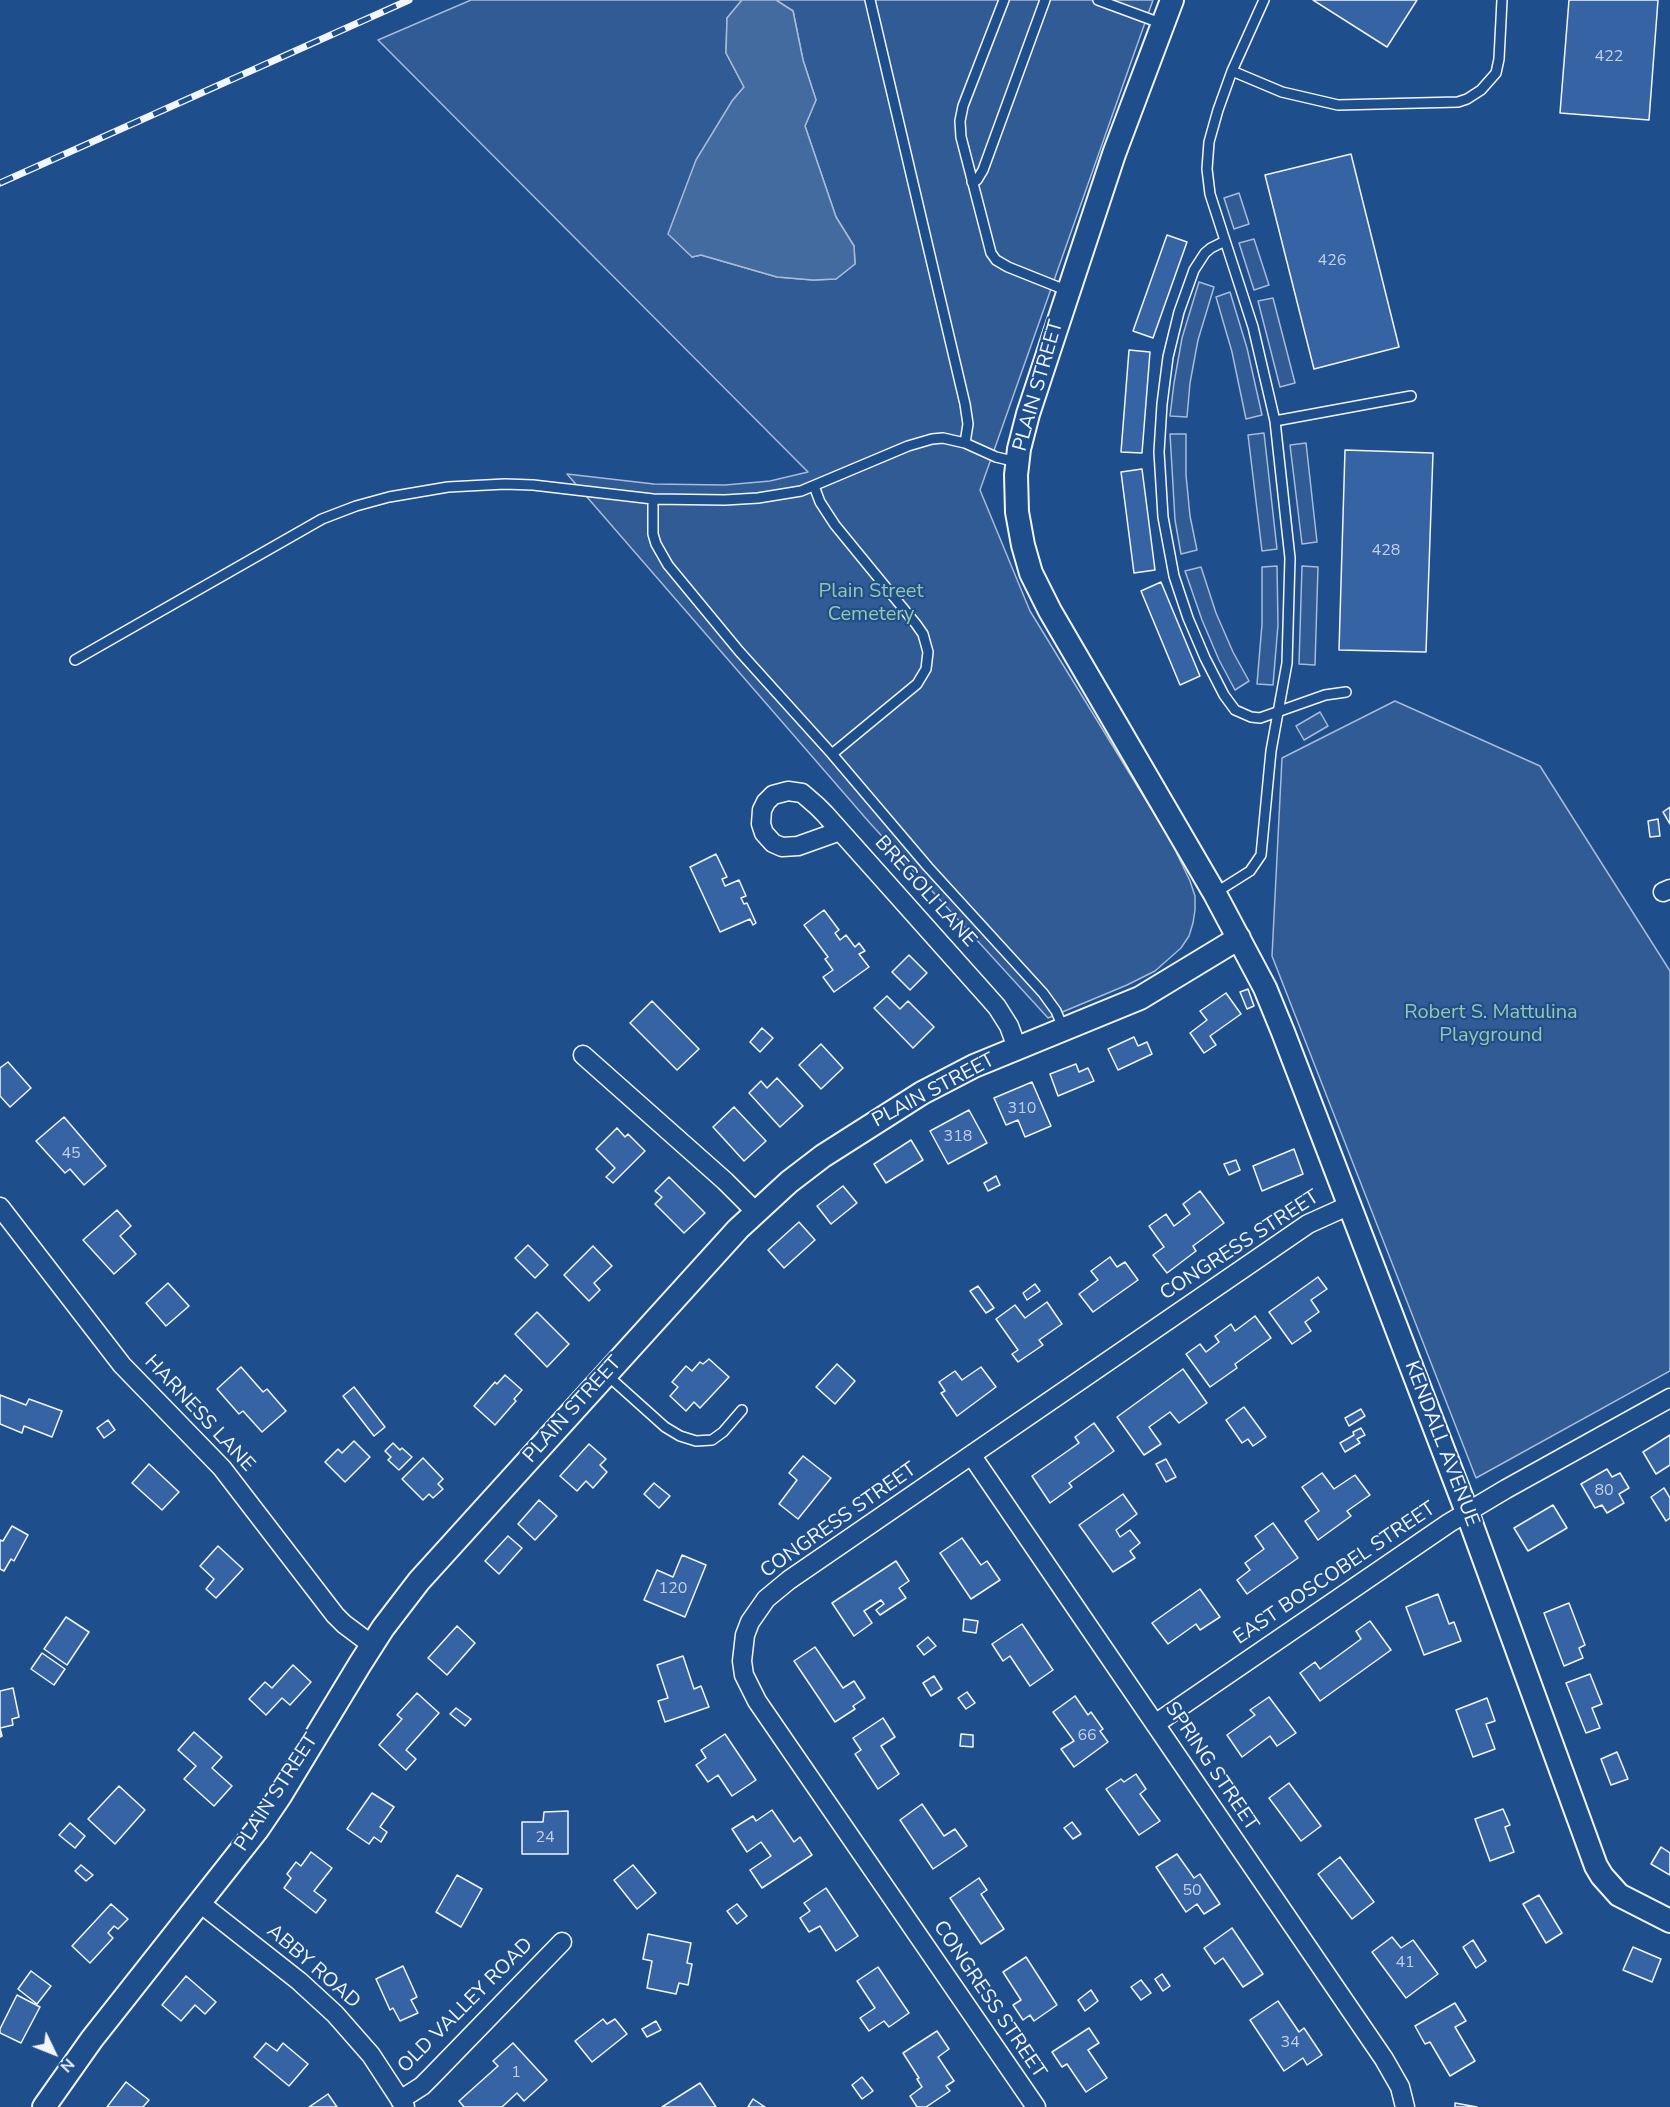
<!DOCTYPE html>
<style>
body{margin:0}
#map{position:relative;width:1670px;height:2107px;overflow:hidden;background:#1f4e8c;font-family:"Nunito Sans",sans-serif}
canvas{display:block}
.north{position:absolute;left:24px;top:2023px;width:60px;height:60px;-webkit-text-stroke:4px #1f4e8c;paint-order:stroke;rotate:133deg;font-size:16px;font-weight:700;line-height:24px;text-align:center;color:#f2f6ff}
.north::after{content:'';display:block;margin:auto;width:21px;height:27px;background:#f2f6ff;clip-path:polygon(50% 0,100% 100%,50% 72%,0 100%)}
</style>
<div id="map">
<canvas width="1670" height="2107"></canvas>
<div class="north">N</div>
</div>
<script>
const g = document.querySelector('canvas').getContext('2d');
g.lineJoin = 'round';
function fillPath(path, color) {
  g.fillStyle = color;
  g.fill(path, 'evenodd');
}
function shape(rows) {
  const path = new Path2D();
  for (const r of rows) {
    path.moveTo(r[0], r[1]);
    for (let i = 2; i < r.length; i += 2) path.lineTo(r[i], r[i + 1]);
  }
  return path;
}
function strokePath(path, color, width, dash) {
  g.strokeStyle = color;
  g.lineWidth = width;
  g.lineCap = dash ? 'butt' : 'round';
  g.setLineDash(dash || []);
  g.stroke(path);
}
function drawText(font, color, halo, rows, align = 'center') {
  g.font = font + ' "Nunito Sans",sans-serif';
  g.lineWidth = 4.5;
  g.setLineDash([]);
  g.textBaseline = 'middle';
  g.strokeStyle = halo;
  g.fillStyle = color;
  for (const [text, x, y, turn = 0] of rows) {
    g.save();
    g.translate(x, y);
    g.rotate((+turn || 0) * Math.PI / 180);
    g.textAlign = isNaN(turn) ? turn : align;
    if (halo) g.strokeText(text, 0, 0);
    g.fillText(text, 0, 0);
    g.restore();
  }
}
const built = shape([
 [471,0,742,0,727,18,726,53,744,87,732,101,692,257,701,255,777,277,813,280,836,279,855,264,854,246,836,217,805,126,816,100,803,60,793,11,776,0,1153,0,980,490,1030,611,1171,841,1190,881,1195,896,1195,910,1193,923,1189,936,1181,948,1155,971,1127,985,1048,1018,869,822,567,474,654,484,725,485,770,481,808,472,378,40,471,0],
 [1239,193,1249,224,1234,229,1224,198,1239,193],
 [1254,239,1269,285,1254,290,1239,243,1254,239],
 [1199,282,1214,287,1198,340,1190,383,1187,417,1170,416,1174,383,1182,338,1199,282],
 [1230,292,1247,348,1262,415,1246,419,1232,352,1216,297,1230,292],
 [1273,298,1295,383,1280,387,1258,301,1273,298],
 [1264,433,1277,549,1262,551,1248,435,1264,433],
 [1170,434,1186,434,1186,475,1190,516,1197,550,1181,554,1175,520,1170,434],
 [1306,443,1317,542,1302,544,1290,445,1306,443],
 [1277,566,1278,625,1273,685,1257,684,1262,624,1262,567,1277,566],
 [1302,566,1318,567,1315,665,1299,664,1302,566],
 [1201,567,1216,613,1233,652,1249,681,1235,690,1219,660,1202,620,1185,571,1201,567],
 [1395,701,1540,766,1670,971,1670,1371,1476,1478,1272,956,1282,758,1395,701],
 [1320,712,1328,726,1304,740,1296,726,1320,712]
]);
fillPath(built, '#305b95');
strokePath(built, '#a8bbd7', 1.5);
const water = shape([
 [742,0,776,0,793,11,803,60,816,100,805,126,836,217,854,246,855,264,836,279,813,280,777,277,701,255,692,257,668,234,696,160,732,101,744,87,726,53,727,18,742,0]
]);
fillPath(water, '#446ba0');
strokePath(water, '#a8bbd7', 1.5);
const building = shape([
 [1313,0,1417,0,1387,47,1313,0],
 [1569,0,1658,0,1649,120,1560,113,1569,0],
 [1351,154,1399,347,1314,369,1265,175,1351,154],
 [1167,235,1187,242,1153,338,1133,331,1167,235],
 [1129,350,1150,352,1142,453,1121,452,1129,350],
 [1345,450,1433,453,1426,652,1339,650,1345,450],
 [1142,469,1155,570,1134,573,1121,472,1142,469],
 [1161,582,1200,676,1180,685,1141,591,1161,582],
 [1670,807,1670,824,1663,812,1670,807],
 [1658,819,1660,836,1650,837,1648,821,1658,819],
 [716,854,727,877,722,879,725,886,739,880,746,896,741,898,744,904,747,903,756,923,753,925,750,919,720,932,690,867,716,854],
 [824,910,839,930,835,933,840,940,846,935,855,947,859,943,865,951,859,954,869,967,834,992,823,977,833,970,825,959,828,957,804,925,824,910],
 [909,955,927,973,910,990,892,972,909,955],
 [1248,989,1254,1006,1247,1009,1240,992,1248,989],
 [1226,993,1241,1014,1210,1036,1216,1045,1204,1053,1190,1033,1207,1020,1200,1011,1226,993],
 [887,996,900,1009,908,1001,934,1027,913,1048,874,1008,887,996],
 [652,1001,699,1049,677,1070,630,1023,652,1001],
 [762,1028,773,1038,760,1052,750,1042,762,1028],
 [1134,1037,1138,1046,1147,1042,1152,1054,1118,1070,1108,1049,1134,1037],
 [821,1044,843,1068,821,1089,799,1065,821,1044],
 [8,1062,31,1088,10,1107,0,1096,0,1068,8,1062],
 [1076,1064,1079,1072,1088,1068,1094,1081,1058,1096,1050,1074,1076,1064],
 [777,1078,803,1106,780,1127,749,1093,761,1081,767,1088,777,1078],
 [1032,1082,1051,1126,1025,1137,1018,1120,1006,1125,994,1098,1032,1082],
 [734,1107,766,1141,744,1161,713,1127,734,1107],
 [969,1110,987,1143,948,1164,930,1131,969,1110],
 [64,1117,106,1166,84,1185,70,1169,65,1173,36,1141,64,1117],
 [617,1128,625,1137,628,1134,645,1151,613,1183,606,1177,615,1168,596,1149,617,1128],
 [911,1140,923,1160,886,1183,874,1164,911,1140],
 [1294,1149,1303,1174,1262,1191,1253,1166,1294,1149],
 [1236,1160,1240,1170,1229,1175,1224,1164,1236,1160],
 [996,1176,1000,1185,988,1191,984,1183,996,1176],
 [669,1177,705,1213,684,1233,655,1204,662,1197,655,1191,669,1177],
 [843,1186,857,1203,831,1224,817,1206,843,1186],
 [1200,1191,1224,1223,1193,1246,1196,1251,1167,1273,1153,1255,1164,1247,1149,1226,1166,1214,1174,1226,1190,1214,1183,1204,1200,1191],
 [117,1210,131,1226,120,1236,136,1254,114,1274,83,1240,117,1210],
 [799,1222,815,1240,784,1268,768,1250,799,1222],
 [528,1245,548,1265,535,1278,515,1258,528,1245],
 [593,1246,612,1266,594,1283,600,1290,589,1301,564,1275,593,1246],
 [1110,1257,1117,1267,1125,1262,1138,1280,1093,1312,1079,1294,1098,1280,1091,1271,1110,1257],
 [1318,1277,1327,1289,1311,1300,1319,1312,1305,1322,1311,1331,1292,1344,1269,1312,1318,1277],
 [168,1283,189,1306,166,1326,146,1303,168,1283],
 [1035,1284,1040,1291,1027,1300,1023,1293,1035,1284],
 [978,1286,994,1308,986,1313,970,1291,978,1286],
 [1047,1302,1062,1324,1039,1340,1043,1345,1018,1362,1012,1354,1018,1350,996,1319,1015,1305,1025,1318,1047,1302],
 [537,1312,569,1344,547,1367,515,1334,537,1312],
 [1255,1316,1271,1338,1235,1364,1237,1368,1210,1387,1186,1354,1200,1344,1206,1352,1219,1342,1215,1336,1231,1324,1235,1331,1255,1316],
 [709,1359,729,1377,700,1408,694,1402,686,1411,670,1396,678,1387,672,1382,686,1366,692,1371,700,1362,703,1364,709,1359],
 [837,1364,855,1381,835,1404,816,1387,837,1364],
 [241,1367,263,1392,267,1389,286,1411,262,1432,243,1411,239,1414,217,1389,241,1367],
 [981,1367,996,1387,957,1416,941,1393,945,1391,939,1382,955,1371,962,1380,981,1367],
 [1183,1369,1207,1403,1179,1423,1170,1412,1149,1427,1161,1444,1144,1455,1117,1417,1183,1369],
 [505,1375,522,1390,514,1399,516,1401,495,1425,474,1406,495,1382,497,1384,505,1375],
 [354,1387,385,1427,374,1436,343,1396,354,1387],
 [0,1395,26,1405,29,1399,62,1411,52,1437,24,1426,22,1433,0,1424,0,1395],
 [1244,1407,1266,1437,1253,1446,1248,1439,1242,1443,1226,1420,1244,1407],
 [1361,1409,1365,1416,1349,1426,1345,1418,1361,1409],
 [108,1420,115,1430,104,1438,97,1428,108,1420],
 [1094,1423,1114,1451,1069,1483,1072,1487,1050,1503,1032,1476,1079,1443,1075,1437,1094,1423],
 [1361,1428,1365,1435,1357,1439,1360,1443,1345,1452,1340,1443,1354,1435,1353,1432,1361,1428],
 [1670,1435,1670,1465,1656,1474,1643,1452,1670,1435],
 [354,1441,370,1457,345,1482,325,1462,338,1449,342,1453,354,1441],
 [393,1443,400,1450,402,1448,412,1457,399,1470,388,1460,391,1457,385,1451,393,1443],
 [589,1444,606,1459,600,1465,607,1472,593,1488,586,1481,577,1491,560,1476,589,1444],
 [803,1456,831,1478,798,1519,779,1504,797,1480,789,1473,803,1456],
 [423,1458,443,1479,438,1484,443,1489,433,1498,429,1494,423,1500,402,1479,423,1458],
 [1166,1459,1176,1477,1166,1482,1156,1464,1166,1459],
 [149,1464,179,1492,162,1510,132,1483,149,1464],
 [1607,1469,1612,1477,1620,1473,1629,1488,1619,1494,1624,1503,1607,1513,1602,1505,1595,1508,1581,1484,1607,1469],
 [1322,1473,1334,1489,1355,1475,1370,1495,1347,1511,1351,1516,1318,1540,1305,1521,1319,1511,1302,1487,1322,1473],
 [654,1483,670,1496,659,1508,644,1494,654,1483],
 [1664,1488,1670,1498,1670,1518,1666,1521,1651,1497,1664,1488],
 [1123,1494,1137,1514,1116,1530,1120,1537,1130,1530,1140,1543,1130,1551,1135,1558,1113,1572,1079,1525,1123,1494],
 [539,1500,557,1516,535,1540,518,1524,539,1500],
 [1553,1505,1567,1528,1528,1551,1514,1528,1553,1505],
 [1273,1523,1298,1558,1247,1594,1237,1580,1250,1570,1245,1563,1264,1549,1255,1536,1273,1523],
 [12,1526,28,1535,14,1561,11,1559,4,1571,0,1569,0,1540,3,1541,12,1526],
 [508,1536,522,1548,499,1574,485,1561,508,1536],
 [962,1538,981,1565,987,1561,1000,1580,971,1599,940,1553,962,1538],
 [218,1546,243,1569,216,1598,206,1589,214,1579,200,1566,218,1546],
 [682,1555,706,1565,685,1617,644,1600,657,1570,673,1577,682,1555],
 [896,1561,909,1581,899,1588,906,1598,880,1615,876,1610,884,1604,881,1600,864,1611,872,1623,854,1636,832,1603,896,1561],
 [1200,1589,1220,1617,1200,1630,1196,1624,1168,1644,1152,1623,1200,1589],
 [1438,1594,1449,1624,1454,1622,1461,1641,1424,1655,1406,1607,1438,1594],
 [1569,1603,1585,1645,1579,1648,1583,1658,1564,1666,1544,1613,1569,1603],
 [66,1617,89,1632,67,1665,44,1649,66,1617],
 [964,1619,978,1621,976,1633,963,1631,964,1619],
 [1370,1621,1391,1650,1320,1701,1300,1673,1315,1662,1320,1669,1361,1639,1356,1631,1370,1621],
 [1022,1624,1053,1670,1030,1686,1010,1656,1003,1661,992,1644,1022,1624],
 [457,1626,475,1643,447,1675,428,1658,457,1626],
 [928,1637,936,1646,924,1655,917,1646,928,1637],
 [815,1647,843,1688,854,1681,865,1698,853,1706,855,1709,835,1722,794,1661,815,1647],
 [42,1653,65,1669,54,1685,31,1669,42,1653],
 [683,1656,694,1689,701,1686,709,1707,665,1722,658,1701,668,1698,657,1665,683,1656],
 [293,1665,311,1682,290,1705,282,1698,266,1715,249,1699,265,1682,272,1688,293,1665],
 [1590,1674,1602,1704,1592,1708,1600,1728,1586,1733,1566,1683,1590,1674],
 [934,1676,942,1689,931,1696,923,1683,934,1676],
 [13,1688,19,1717,12,1719,13,1725,0,1728,2,1736,0,1737,0,1691,13,1688],
 [967,1692,975,1703,966,1709,958,1698,967,1692],
 [417,1693,439,1713,406,1750,416,1759,406,1770,379,1745,402,1719,397,1715,417,1693],
 [1075,1696,1088,1715,1091,1712,1103,1729,1100,1731,1108,1742,1074,1767,1061,1749,1074,1741,1053,1712,1075,1696],
 [1269,1697,1296,1733,1277,1746,1270,1736,1242,1757,1227,1735,1255,1715,1250,1710,1269,1697],
 [1487,1698,1495,1721,1486,1724,1495,1749,1473,1757,1456,1710,1487,1698],
 [456,1708,471,1719,465,1726,450,1714,456,1708],
 [883,1718,895,1737,881,1746,899,1774,878,1789,855,1754,861,1750,853,1738,883,1718],
 [194,1732,222,1757,212,1768,232,1786,214,1806,184,1779,196,1766,178,1750,194,1732],
 [725,1734,756,1780,732,1796,718,1775,708,1782,696,1765,706,1758,701,1750,725,1734],
 [961,1734,973,1735,973,1747,960,1746,961,1734],
 [1617,1752,1628,1779,1611,1785,1601,1759,1617,1752],
 [1136,1774,1146,1789,1140,1794,1160,1821,1139,1835,1106,1789,1121,1779,1124,1782,1136,1774],
 [1289,1783,1321,1826,1301,1841,1269,1798,1289,1783],
 [119,1786,145,1810,115,1844,88,1819,119,1786],
 [372,1793,394,1807,380,1827,387,1832,381,1842,374,1837,369,1844,347,1829,372,1793],
 [922,1804,944,1836,955,1829,967,1846,933,1869,900,1820,922,1804],
 [1503,1809,1510,1825,1505,1827,1514,1852,1490,1861,1475,1819,1503,1809],
 [772,1810,794,1842,800,1837,812,1855,762,1888,750,1870,771,1856,761,1842,747,1852,732,1829,753,1816,756,1821,772,1810],
 [568,1811,568,1854,522,1854,522,1822,543,1822,544,1812,568,1811],
 [1072,1822,1081,1834,1073,1839,1064,1828,1072,1822],
 [70,1823,85,1836,75,1848,59,1835,70,1823],
 [1661,1847,1670,1853,1670,1875,1651,1864,1661,1847],
 [311,1852,332,1868,314,1891,326,1900,316,1913,284,1888,291,1878,287,1874,296,1862,301,1866,311,1852],
 [1177,1854,1194,1878,1200,1874,1220,1904,1204,1914,1197,1904,1186,1912,1156,1867,1177,1854],
 [1340,1857,1374,1902,1352,1919,1318,1874,1340,1857],
 [81,1865,93,1875,86,1881,75,1871,81,1865],
 [633,1865,656,1893,637,1909,614,1880,633,1865],
 [457,1875,482,1889,461,1927,436,1912,457,1875],
 [979,1878,987,1890,981,1894,1004,1929,981,1944,950,1898,979,1878],
 [826,1888,858,1936,836,1951,820,1926,809,1932,800,1918,810,1911,804,1903,826,1888],
 [1539,1895,1562,1933,1546,1943,1523,1904,1539,1895],
 [111,1904,128,1919,118,1929,114,1926,108,1933,113,1938,90,1963,72,1946,111,1904],
 [737,1904,747,1916,737,1924,727,1911,737,1904],
 [1232,1928,1263,1974,1243,1987,1223,1958,1215,1964,1204,1948,1232,1928],
 [648,1934,691,1943,687,1963,692,1964,688,1985,679,1983,676,1994,647,1988,652,1961,643,1959,648,1934],
 [1392,1937,1401,1948,1413,1940,1438,1974,1406,1998,1372,1952,1392,1937],
 [1473,1940,1486,1961,1476,1968,1463,1947,1473,1940],
 [1633,1947,1661,1959,1652,1982,1623,1970,1633,1947],
 [1026,1957,1057,2005,1034,2021,1030,2015,1023,2020,1013,2005,1021,2000,1003,1972,1026,1957],
 [403,1966,417,1997,411,2000,418,2013,400,2021,393,2008,390,2010,376,1979,403,1966],
 [878,1967,909,2013,889,2027,884,2021,869,2031,860,2018,875,2008,857,1981,878,1967],
 [31,1971,51,1986,37,2004,18,1989,31,1971],
 [1162,1974,1170,1986,1163,1991,1155,1979,1162,1974],
 [186,1976,216,2002,205,2014,195,2005,181,2021,162,2005,186,1976],
 [1141,1980,1151,1993,1141,2000,1131,1987,1141,1980],
 [1091,1990,1098,2001,1085,2011,1078,2000,1091,1990],
 [17,1995,40,2007,21,2043,0,2033,0,2029,17,1995],
 [1278,2001,1299,2032,1304,2028,1322,2055,1307,2065,1303,2058,1284,2071,1250,2020,1278,2001],
 [1455,2003,1466,2021,1455,2027,1475,2061,1450,2076,1430,2042,1425,2044,1415,2026,1455,2003],
 [603,2019,607,2024,615,2019,627,2034,592,2062,575,2041,603,2019],
 [656,2021,661,2030,647,2037,642,2029,656,2021],
 [1089,2028,1099,2043,1088,2050,1107,2078,1086,2092,1067,2064,1062,2067,1052,2052,1089,2028],
 [937,2031,949,2049,938,2057,954,2081,946,2086,950,2091,926,2107,917,2107,910,2096,922,2087,917,2079,919,2078,903,2053,937,2031],
 [266,2043,277,2051,283,2043,308,2064,289,2086,254,2057,266,2043],
 [513,2043,547,2080,524,2101,517,2093,502,2107,464,2107,459,2101,498,2066,493,2061,513,2043],
 [862,2077,873,2091,862,2099,852,2085,862,2077],
 [126,2082,149,2100,143,2107,107,2107,126,2082],
 [700,2083,716,2107,662,2107,700,2083],
 [328,2094,337,2107,309,2107,328,2094],
 [753,2099,765,2107,748,2107,753,2099],
 [1455,2103,1477,2107,1455,2107,1455,2103]
]);
fillPath(building, '#3563a3');
strokePath(building, '#f2f6ff', 1.5);
const service = shape([
 [870,0,965,404,968,424,965,443],
 [1004,0,963,106,960,121,961,137,991,253,996,260,1008,267,1068,291],
 [1098,0,1163,24],
 [1232,71,1282,92,1338,105,1458,102,1467,99,1481,90,1496,73,1499,59,1502,0],
 [972,182,977,180,983,170,1045,0],
 [1225,241,1211,248,1205,253,1194,270,1179,312,1168,357,1162,404,1159,452,1163,517,1174,576,1188,618,1205,658,1224,695,1235,710,1251,717,1260,718,1325,695,1346,692],
 [1275,421,1411,396],
 [814,486,820,502,835,525,916,624,923,634,928,652,926,669,917,684,832,754],
 [653,499,653,534,656,544,668,565,739,651,832,754,928,867,1043,993,1056,1011,1064,1030],
 [75,660,322,519,356,506,389,497,448,487,505,484,533,485,653,499,725,500,758,498,801,491,908,446,932,439,943,438,965,443,996,457,1017,462],
 [1215,893,1250,871,1261,855,1271,751,1287,663,1290,558,1275,421,1253,327,1210,194,1207,169,1209,142,1218,110,1232,71,1264,0],
 [607,1375,665,1427,680,1436,696,1441,712,1440,723,1432,742,1410]
]);
const minor = shape([
 [840,831,798,846,782,847,773,843,764,833,761,824,762,810,766,802,773,795,788,791,802,793,817,806,825,814,990,999,997,1007,1009,1026,1017,1048],
 [1663,892,1670,889],
 [583,1055,725,1181,756,1212],
 [0,1207,122,1365,222,1468,335,1615,344,1624,372,1645],
 [972,1456,1384,2059,1400,2087,1405,2107],
 [1155,1724,1449,1523,1506,1489,1670,1398],
 [200,1903,299,1981,335,2014,371,2055,405,2107],
 [400,2100,422,2086,432,2076,562,1942],
 [1036,2107,757,1701,744,1675,742,1661,745,1635,750,1622,766,1599,789,1580,1308,1224,1350,1205]
]);
const tertiary = shape([
 [1172,0,1114,154,1028,414,1019,449,1016,475,1017,512,1023,545,1031,573,1050,611,1215,894,1265,988,1283,1032,1467,1512,1596,1866,1602,1876,1619,1895,1670,1921],
 [44,2107,92,2039,257,1830,280,1796,360,1664,383,1628,419,1581,738,1229,789,1182,823,1156,922,1093,974,1066,1140,998,1239,938]
]);
strokePath(service, '#f2f6ff', 12);
strokePath(minor, '#f2f6ff', 21);
strokePath(tertiary, '#f2f6ff', 26);
strokePath(service, '#1f4e8c', 9);
strokePath(minor, '#1f4e8c', 18);
strokePath(tertiary, '#1f4e8c', 22);
const rail = shape([
 [0,183,409,0]
]);
strokePath(rail, '#f2f6ff', 7);
strokePath(rail, '#1f4e8c', 4.5, [14]);
drawText('16px', '#c3d1e8', null, [
 ["422",1609,57],
 ["426",1332,261],
 ["428",1386,551],
 ["310",1022,1109],
 ["318",958,1137],
 ["45",71,1154],
 ["80",1604,1491],
 ["120",673,1589],
 ["66",1087,1736],
 ["24",545,1838],
 ["50",1192,1891],
 ["41",1405,1963],
 ["34",1290,2043],
 ["1",516,2073]
]);
drawText('20px', '#f2f6ff', '#1f4e8c', [
 ["PLAIN STREET",1039,386,-74],
 ["BREGOLI LANE",925,892,48],
 ["PLAIN STREET",934,1091,-28],
 ["CONGRESS STREET",1240,1246,-33],
 ["PLAIN STREET",573,1410,-48],
 ["HARNESS LANE",199,1414,47],
 ["KENDALL AVENUE",1441,1444,69],
 ["CONGRESS STREET",839,1521,-35],
 ["EAST BOSCOBEL STREET",1335,1574,-34],
 ["SPRING STREET",1211,1767,56],
 ["PLAIN STREET",277,1793,-57],
 ["ABBY ROAD",313,1967,41],
 ["CONGRESS STREET",989,2000,56],
 ["OLD VALLEY ROAD",466,2006,-45]
]);
drawText('20px', '#97c8a6', '#1f4e8c', [
 ["Plain Street",871,592],
 ["Cemetery",871,615],
 ["Robert S. Mattulina",1491,1013],
 ["Playground",1491,1036]
]);
</script>
